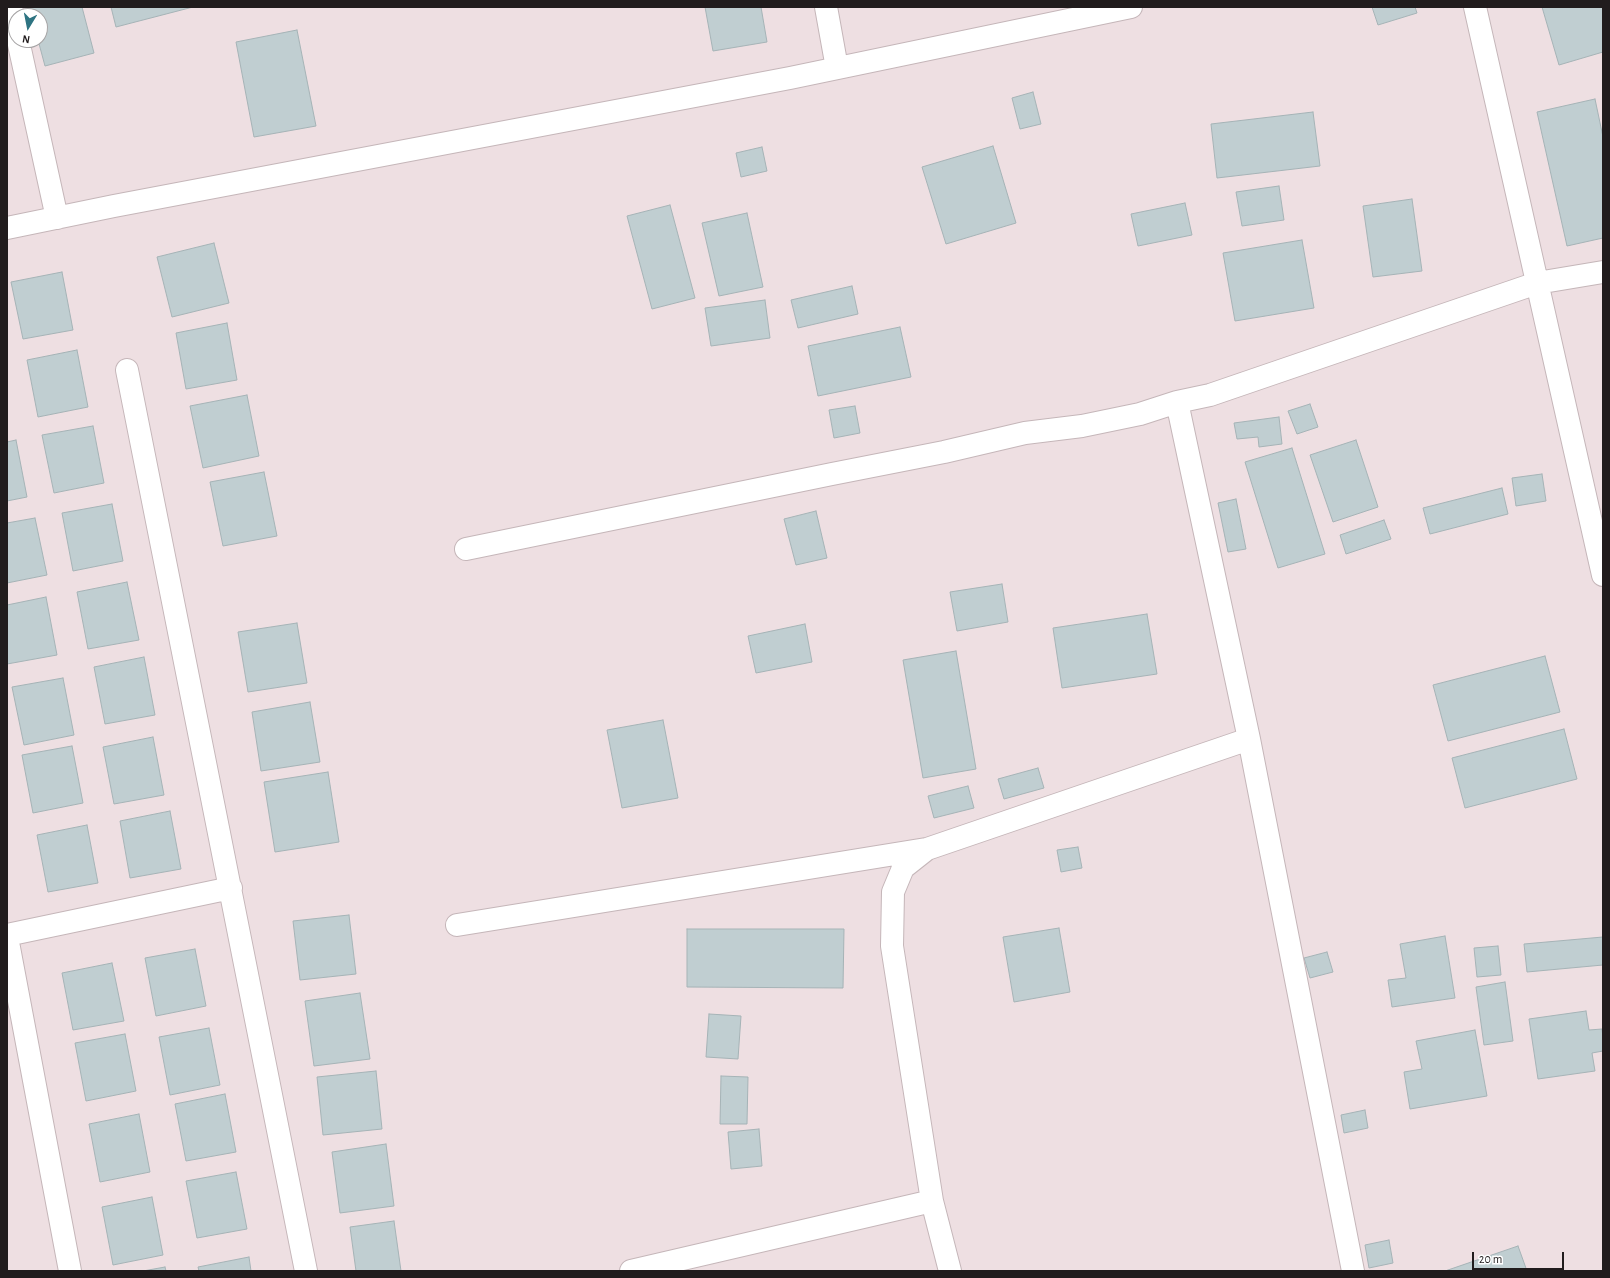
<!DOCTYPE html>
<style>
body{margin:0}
#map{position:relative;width:1610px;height:1278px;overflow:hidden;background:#eedfe2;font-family:"Alegreya Sans",sans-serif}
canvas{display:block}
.frame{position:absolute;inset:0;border:8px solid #211c1d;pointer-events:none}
.north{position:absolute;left:8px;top:8px;width:40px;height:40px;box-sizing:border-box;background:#fff;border:1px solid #a6a4a5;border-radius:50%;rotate:190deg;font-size:11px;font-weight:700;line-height:16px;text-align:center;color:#211c1d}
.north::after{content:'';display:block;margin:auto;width:14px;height:18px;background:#2e7482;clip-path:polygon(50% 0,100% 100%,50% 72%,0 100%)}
.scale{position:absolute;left:1472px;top:1252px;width:92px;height:18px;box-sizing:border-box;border:2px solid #211c1d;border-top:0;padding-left:5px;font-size:12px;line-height:14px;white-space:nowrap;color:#211c1d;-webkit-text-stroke:3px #fff;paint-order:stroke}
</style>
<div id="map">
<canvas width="1610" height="1278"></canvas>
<div class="frame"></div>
<div class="north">N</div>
<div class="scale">20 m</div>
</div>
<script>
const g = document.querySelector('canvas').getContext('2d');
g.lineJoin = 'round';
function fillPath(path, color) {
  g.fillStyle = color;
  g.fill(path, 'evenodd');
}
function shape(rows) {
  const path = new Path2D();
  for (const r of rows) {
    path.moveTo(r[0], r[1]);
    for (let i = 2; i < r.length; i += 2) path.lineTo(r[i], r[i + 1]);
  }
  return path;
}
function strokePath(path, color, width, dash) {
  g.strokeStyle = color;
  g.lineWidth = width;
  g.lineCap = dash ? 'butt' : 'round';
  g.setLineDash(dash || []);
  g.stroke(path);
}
const building = shape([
 [30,7,82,7,94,53,45,66,38,40,40,40,40,16,32,16,30,7],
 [111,7,193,7,116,27,111,7],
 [705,7,761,7,767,42,713,51,705,7],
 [1372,7,1415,7,1417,13,1378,25,1372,7],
 [1542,7,1603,7,1603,52,1559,65,1542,7],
 [297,30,316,126,254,137,236,42,297,30],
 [1033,92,1041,124,1020,129,1012,98,1033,92],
 [1595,99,1603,137,1603,238,1567,246,1537,112,1595,99],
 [1313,112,1320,166,1217,178,1211,124,1313,112],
 [993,146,1016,223,946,244,922,167,993,146],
 [762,147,767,171,741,177,736,153,762,147],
 [1279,186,1284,220,1242,226,1236,192,1279,186],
 [1412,199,1422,271,1373,277,1363,206,1412,199],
 [1185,203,1192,235,1138,246,1131,214,1185,203],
 [670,205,695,298,652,309,627,216,670,205],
 [747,213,763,287,719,296,702,223,747,213],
 [1302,240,1314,308,1235,321,1223,253,1302,240],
 [214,243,229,303,172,317,157,257,214,243],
 [62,272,73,330,23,339,11,282,62,272],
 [852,286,858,314,798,328,791,300,852,286],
 [765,300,770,338,711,346,705,308,765,300],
 [227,323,237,380,186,389,176,333,227,323],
 [900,327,911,377,818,396,808,346,900,327],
 [77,350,88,407,38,417,27,360,77,350],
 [247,395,259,456,203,468,190,406,247,395],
 [1310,404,1318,427,1297,434,1288,411,1310,404],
 [855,406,860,433,834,438,829,410,855,406],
 [1279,417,1282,444,1259,447,1258,437,1237,439,1234,423,1279,417],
 [93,426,104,483,54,493,42,435,93,426],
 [16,440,27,497,7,501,7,442,16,440],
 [1356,440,1378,507,1333,522,1310,455,1356,440],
 [1292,448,1325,554,1278,568,1245,462,1292,448],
 [264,472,277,536,223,546,210,482,264,472],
 [1542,474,1546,501,1516,506,1512,478,1542,474],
 [1502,488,1508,514,1430,534,1423,508,1502,488],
 [1236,499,1246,549,1228,552,1218,503,1236,499],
 [112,504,123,561,73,571,62,513,112,504],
 [816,511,827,558,796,565,784,519,816,511],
 [35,518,47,575,7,583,7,523,35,518],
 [1384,520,1391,539,1346,554,1340,535,1384,520],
 [127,582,139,640,88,649,77,592,127,582],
 [1002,584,1008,622,957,631,950,592,1002,584],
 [46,597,57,655,7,664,7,605,46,597],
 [1147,614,1157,674,1062,688,1053,628,1147,614],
 [297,623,307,683,248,692,238,632,297,623],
 [805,624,812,662,756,673,748,636,805,624],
 [956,651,976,769,923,778,903,660,956,651],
 [1545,656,1560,712,1448,741,1433,685,1545,656],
 [144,657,155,715,105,724,94,667,144,657],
 [63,678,74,735,24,745,12,687,63,678],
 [310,702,320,762,261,771,252,712,310,702],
 [663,720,678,798,622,808,607,730,663,720],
 [1564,729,1577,779,1465,808,1452,758,1564,729],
 [153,737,164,795,114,804,103,747,153,737],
 [72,746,83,803,33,813,22,755,72,746],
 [1038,768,1044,788,1004,799,998,779,1038,768],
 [328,772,339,842,275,852,264,782,328,772],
 [968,786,974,808,934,818,928,796,968,786],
 [170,811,181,869,130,878,120,821,170,811],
 [87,825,98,883,48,892,37,835,87,825],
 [1078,847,1082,868,1061,872,1057,850,1078,847],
 [349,915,356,974,300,980,293,921,349,915],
 [1059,928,1070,992,1014,1002,1003,937,1059,928],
 [687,929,844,929,843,988,687,987,687,929],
 [1445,936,1455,998,1392,1007,1388,980,1406,978,1400,944,1445,936],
 [1603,937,1603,965,1527,972,1524,944,1603,937],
 [1498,946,1501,975,1477,977,1474,948,1498,946],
 [195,949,206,1006,156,1016,145,958,195,949],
 [1327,952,1333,972,1310,978,1304,958,1327,952],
 [112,963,124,1021,73,1030,62,973,112,963],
 [1505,982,1513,1041,1484,1045,1476,987,1505,982],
 [360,993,370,1059,314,1066,305,1001,360,993],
 [1586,1011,1589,1030,1602,1029,1603,1038,1603,1051,1592,1053,1595,1071,1538,1079,1529,1019,1586,1011],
 [709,1014,741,1016,738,1059,706,1057,709,1014],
 [209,1028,220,1085,170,1095,159,1037,209,1028],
 [1475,1030,1487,1096,1410,1109,1404,1072,1422,1069,1416,1041,1475,1030],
 [125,1034,136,1091,86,1101,75,1043,125,1034],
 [376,1071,382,1129,323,1135,317,1077,376,1071],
 [721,1076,748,1077,747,1124,720,1124,721,1076],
 [225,1094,236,1152,186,1161,175,1104,225,1094],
 [1365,1110,1368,1128,1344,1133,1341,1115,1365,1110],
 [139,1114,150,1172,100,1182,89,1124,139,1114],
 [759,1129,762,1166,731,1169,728,1132,759,1129],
 [386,1144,394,1206,340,1213,332,1152,386,1144],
 [236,1172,247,1229,197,1238,186,1181,236,1172],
 [152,1197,163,1255,113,1265,102,1207,152,1197],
 [394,1221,401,1271,356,1271,350,1227,394,1221],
 [1389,1240,1393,1263,1369,1268,1365,1245,1389,1240],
 [1518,1246,1527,1271,1445,1271,1518,1246],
 [249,1257,251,1271,199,1271,198,1267,249,1257],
 [165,1267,166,1271,143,1271,165,1267]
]);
fillPath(building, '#c0ced1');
strokePath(building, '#a5b3b6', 1);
const minor = shape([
 [11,7,16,31],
 [826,7,837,68],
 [1475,7,1603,575],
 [18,40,57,218],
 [7,228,114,206,790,78,1131,7],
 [127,370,306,1271],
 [1177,402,1249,739,1353,1271],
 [466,549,832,474,944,452,1025,433,1082,426,1140,414,1177,402,1210,395,1537,283,1603,272],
 [457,925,926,849],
 [7,935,231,888],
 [7,937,70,1271],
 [631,1271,932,1201],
 [950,1271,932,1201,892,946,893,892,903,868,927,849,1249,739]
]);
strokePath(minor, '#c5b6b9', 24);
strokePath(minor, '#fff', 22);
</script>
